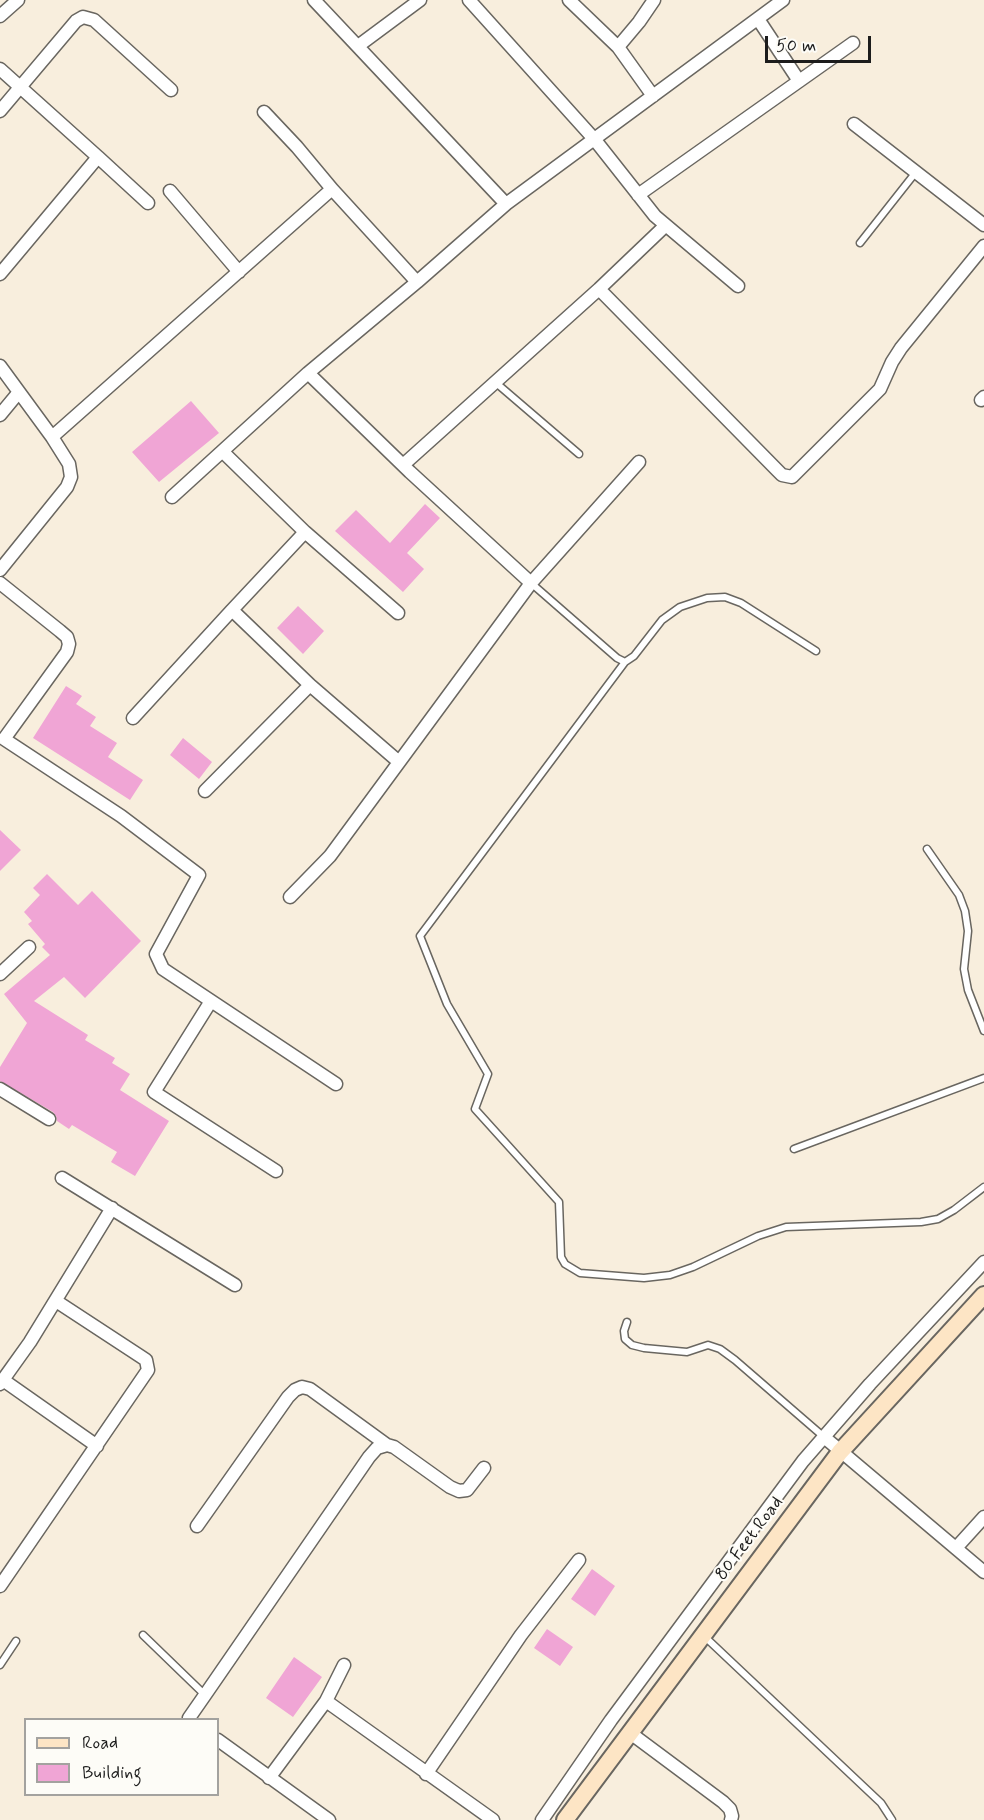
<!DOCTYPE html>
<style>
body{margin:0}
#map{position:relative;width:984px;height:1820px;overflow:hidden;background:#f8eedd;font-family:Mynerve,sans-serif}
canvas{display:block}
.legend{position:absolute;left:24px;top:1718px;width:195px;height:78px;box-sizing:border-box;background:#fdfcf7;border:2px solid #a3a29f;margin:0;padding:8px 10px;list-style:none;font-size:18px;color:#1c1c1c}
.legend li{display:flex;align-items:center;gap:12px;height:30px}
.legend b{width:30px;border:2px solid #a3a29f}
.scale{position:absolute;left:765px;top:36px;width:106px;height:27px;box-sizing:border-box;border:3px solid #1c1c1c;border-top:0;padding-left:8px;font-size:18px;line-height:21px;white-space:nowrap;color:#1c1c1c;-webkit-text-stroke:4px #fdfcf7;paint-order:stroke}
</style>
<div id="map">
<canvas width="984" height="1820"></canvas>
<ul class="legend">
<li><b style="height:8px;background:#fde5c5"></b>Road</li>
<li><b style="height:16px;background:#f0a5d5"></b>Building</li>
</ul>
<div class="scale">50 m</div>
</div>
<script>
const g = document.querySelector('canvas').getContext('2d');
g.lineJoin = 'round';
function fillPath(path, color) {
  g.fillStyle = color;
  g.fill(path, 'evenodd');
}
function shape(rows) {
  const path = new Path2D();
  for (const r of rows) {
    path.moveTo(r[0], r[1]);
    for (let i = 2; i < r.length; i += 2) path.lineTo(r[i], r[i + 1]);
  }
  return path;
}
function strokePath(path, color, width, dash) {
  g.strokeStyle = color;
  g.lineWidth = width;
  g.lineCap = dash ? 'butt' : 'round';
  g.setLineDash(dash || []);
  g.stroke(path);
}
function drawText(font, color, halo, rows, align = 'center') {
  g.font = font + ' Mynerve,sans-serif';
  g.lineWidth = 4.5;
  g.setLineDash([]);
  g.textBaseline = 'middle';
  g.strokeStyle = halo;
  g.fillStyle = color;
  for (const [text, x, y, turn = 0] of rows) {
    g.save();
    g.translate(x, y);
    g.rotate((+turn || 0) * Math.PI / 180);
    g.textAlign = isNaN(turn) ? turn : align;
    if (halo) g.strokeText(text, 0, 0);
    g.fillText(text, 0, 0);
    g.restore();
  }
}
fillPath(shape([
 [191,401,219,433,159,482,132,452],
 [425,504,440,518,407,553,424,569,403,592,335,531,356,510,390,543],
 [298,606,324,631,303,654,277,628],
 [66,686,82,696,76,704,96,717,90,726,117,743,108,757,143,780,130,800,33,738],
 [183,738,212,762,199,779,170,755],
 [0,830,21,850,0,871],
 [47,874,78,905,92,891,141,941,85,998,64,977,34,1001,88,1035,85,1040,115,1058,112,1063,130,1074,120,1090,169,1121,135,1176,111,1162,117,1152,72,1125,69,1129,57,1121,56,1116,53,1112,0,1081,0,1067,27,1023,4,994,50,955,42,947,45,944,28,924,32,921,24,912,40,895,33,888],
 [592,1569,615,1586,595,1616,571,1599],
 [547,1629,573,1647,560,1666,534,1648],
 [294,1657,322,1677,293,1717,266,1698]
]), '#f0a5d5');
const lane = shape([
 [860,243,916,172],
 [495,382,579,454],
 [531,583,617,658,625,662,634,656,662,620,680,607,707,598,725,597,741,603,816,651],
 [625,662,420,936,447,1004,488,1074,475,1109,559,1202,561,1257,565,1264,580,1273,644,1278,670,1275,693,1267,758,1236,786,1227,921,1222,938,1219,954,1210,984,1187],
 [927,849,959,895,965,911,968,931,964,969,968,990,984,1031],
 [794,1149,984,1078],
 [627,1322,624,1331,625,1339,632,1345,644,1348,687,1352,708,1345,720,1349,735,1360,824,1437],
 [143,1635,205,1695],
 [704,1636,881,1803,892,1820],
 [0,1665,16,1641]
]);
const street = shape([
 [314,0,506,204,417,282,332,189],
 [469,0,595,140,655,216,738,286],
 [569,0,618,47,653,96],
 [0,16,18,0],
 [758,19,799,81],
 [358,46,420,0],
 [618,47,639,22,654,0],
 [0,69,98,157,0,274],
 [0,111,76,21,83,17,94,20,171,90],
 [854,124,984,225],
 [98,157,148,203],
 [170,191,239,272],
 [638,195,853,43],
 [506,204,783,0],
 [599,289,777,470,782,475,792,477,880,389,892,362,901,348,984,246],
 [0,366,52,437,69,464,71,477,67,487,0,570],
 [981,400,984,397],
 [0,415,19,392],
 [52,437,332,189,297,147,264,112],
 [223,452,305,532,232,610,310,685,399,762],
 [403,465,599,289,665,226],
 [172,497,308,373,417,282],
 [305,532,398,613],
 [0,583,60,631,67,637,69,644,67,652,4,739,121,816,199,875,156,954,163,969,336,1084],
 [531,583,639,462],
 [133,718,232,610],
 [205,791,310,685],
 [290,897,330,856,531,583,410,472,308,373],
 [0,974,29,947],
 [211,1001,154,1092,276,1171],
 [0,1089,49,1119],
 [62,1178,235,1285],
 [3,1380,97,1446],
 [0,1384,30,1342,112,1208],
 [824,1437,984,1572],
 [197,1526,288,1397,295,1390,302,1387,310,1389,387,1445],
 [956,1548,984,1517],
 [0,1586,148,1370,146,1360,140,1356,56,1301],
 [326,1701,493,1820],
 [190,1720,189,1718,205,1695,369,1457,377,1448,387,1445,394,1447,450,1487,459,1491,467,1490,484,1468],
 [629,1732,723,1802,730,1809,732,1816,731,1820],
 [218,1740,329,1820],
 [426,1774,521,1635,579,1560],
 [269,1778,326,1701,344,1665],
 [542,1820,611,1720,803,1461,870,1384,984,1262]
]);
const secondary = shape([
 [565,1820,840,1452,984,1295]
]);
strokePath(lane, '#696660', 9);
strokePath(street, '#696660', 15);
strokePath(secondary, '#696660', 20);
strokePath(lane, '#fff', 6);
strokePath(street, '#fff', 12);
strokePath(secondary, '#fde5c5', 16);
drawText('18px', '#1c1c1c', '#fdfcf7', [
 ["80 Feet Road",750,1539,-53]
]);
</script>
